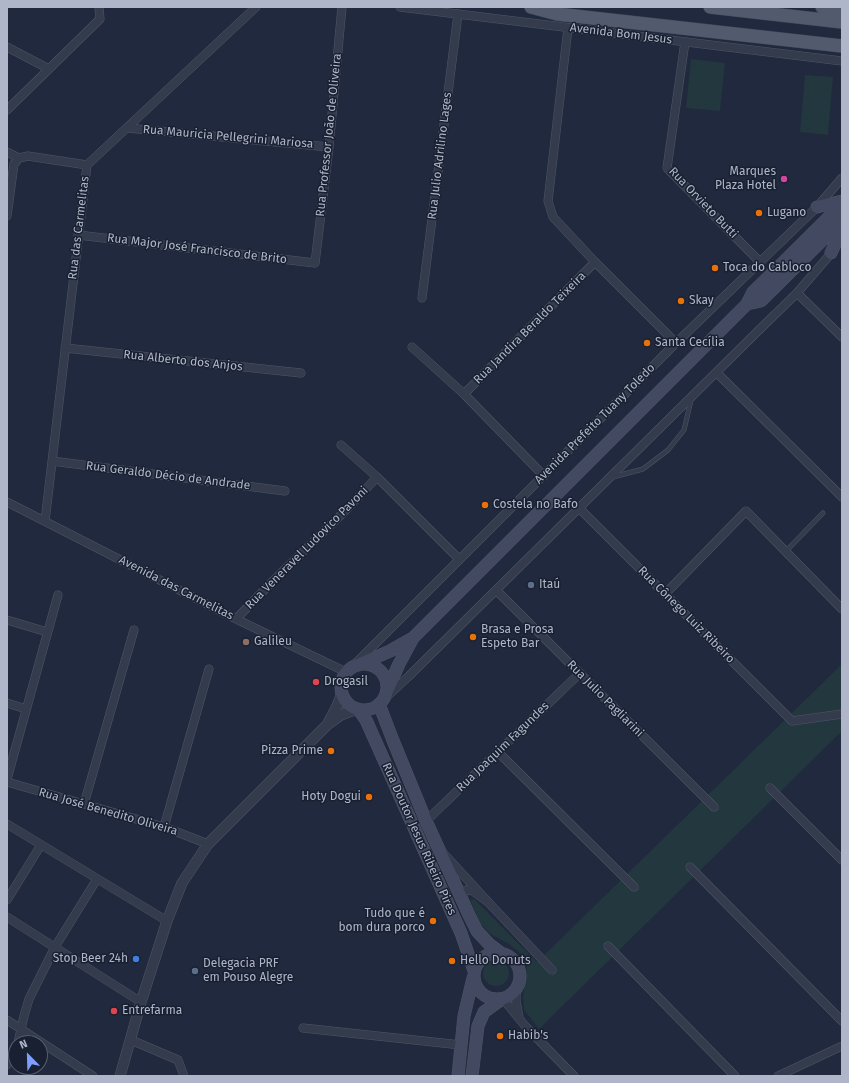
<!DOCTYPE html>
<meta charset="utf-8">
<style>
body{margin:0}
#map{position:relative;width:849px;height:1083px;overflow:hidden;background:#20293d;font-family:"Fira Sans",sans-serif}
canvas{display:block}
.frame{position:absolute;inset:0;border:8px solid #afb6c9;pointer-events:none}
.north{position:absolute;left:8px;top:1035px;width:40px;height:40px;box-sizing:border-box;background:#192031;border:1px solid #555c6e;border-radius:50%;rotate:337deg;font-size:11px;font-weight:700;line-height:16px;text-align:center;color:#afb6c9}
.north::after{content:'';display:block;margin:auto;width:14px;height:18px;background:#7e9fff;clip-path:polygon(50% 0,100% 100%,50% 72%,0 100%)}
</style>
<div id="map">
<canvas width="849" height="1083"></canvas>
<div class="frame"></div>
<div class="north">N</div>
</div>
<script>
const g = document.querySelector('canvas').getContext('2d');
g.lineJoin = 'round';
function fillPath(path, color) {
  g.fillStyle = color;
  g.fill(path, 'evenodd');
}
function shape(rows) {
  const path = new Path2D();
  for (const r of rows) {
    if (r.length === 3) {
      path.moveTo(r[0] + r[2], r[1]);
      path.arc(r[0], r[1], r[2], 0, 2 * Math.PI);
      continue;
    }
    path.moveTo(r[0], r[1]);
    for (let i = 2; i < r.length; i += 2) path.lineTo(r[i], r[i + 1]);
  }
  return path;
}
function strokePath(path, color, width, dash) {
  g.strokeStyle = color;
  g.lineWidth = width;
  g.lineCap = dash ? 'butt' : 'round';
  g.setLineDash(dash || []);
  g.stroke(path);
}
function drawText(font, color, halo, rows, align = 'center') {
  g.font = font + ' "Fira Sans",sans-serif';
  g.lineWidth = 3;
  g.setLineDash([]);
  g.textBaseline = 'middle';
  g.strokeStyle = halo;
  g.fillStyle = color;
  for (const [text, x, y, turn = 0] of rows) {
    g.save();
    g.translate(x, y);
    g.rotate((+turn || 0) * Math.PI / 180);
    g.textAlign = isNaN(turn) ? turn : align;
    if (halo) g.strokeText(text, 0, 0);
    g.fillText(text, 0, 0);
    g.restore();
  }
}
fillPath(shape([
 [691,59,725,63,720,111,686,108],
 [805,75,833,77,828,135,800,132],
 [842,664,842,731,539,1029,524,1010,523,996,527,966,521,954,509,944,489,933,481,924,470,900,474,899,537,962],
 [496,973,13]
]), '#22373e');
const service = shape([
 [613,477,643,469,668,450,684,430,691,400],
 [786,551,823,513]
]);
const minor = shape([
 [400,7,842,61],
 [568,28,548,201,553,217,595,262,676,343],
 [685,42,667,168,759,261],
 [7,47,49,69],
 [7,110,100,19,99,7],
 [127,128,329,147],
 [7,152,19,158],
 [19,158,28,156,87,165],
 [7,216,14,164,19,158],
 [78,235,315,263,329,147,342,7],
 [797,293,842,337],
 [422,298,458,14],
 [412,347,464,394,544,476],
 [65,348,301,373],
 [717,373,842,497],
 [464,394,595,262],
 [341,445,377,477,459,559],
 [52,461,285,491],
 [7,502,236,619,346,672],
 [579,508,792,721,842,714],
 [45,521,87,165,256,7],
 [496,590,714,807],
 [665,594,746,511,842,609],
 [236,619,273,581,347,509,377,477],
 [7,620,47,632],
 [348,671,676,343,817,207,842,178],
 [381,702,409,676,757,332,797,293,834,250],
 [7,703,26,709],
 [498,752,634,887],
 [7,779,58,595],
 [7,782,164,827,208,844],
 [770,788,842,860],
 [84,804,134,630],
 [426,821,580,673],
 [7,824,167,921],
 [164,827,209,669],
 [444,854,489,903,473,891,466,890,460,897],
 [690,867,842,1021],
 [7,900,41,845],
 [489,903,552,970],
 [7,917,141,1002],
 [608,946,735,1076],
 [516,989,516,1001,519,1017],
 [503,999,526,1027,574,1076],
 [7,1020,93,1076],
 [303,1028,461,1045],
 [131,1040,178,1060,184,1076],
 [18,1043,24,1016,29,999,55,947,97,879],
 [7,1065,16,1049],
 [778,1076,842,1046]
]);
const tertiary = shape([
 [328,723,336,708,342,694],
 [120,1076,141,1002,167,921,182,883,208,844,327,725,341,715,357,709]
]);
const secondary = shape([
 [817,207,842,201],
 [831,253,842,229],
 [747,304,761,301,842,221],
 [364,687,23],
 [358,665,390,651,413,638,747,304,753,292,842,204],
 [387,691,399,664,413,638],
 [379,704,392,738,426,821,469,915,477,931,489,944,502,954],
 [358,709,366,720,461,933,474,971],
 [497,976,23],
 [458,1076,464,1016,473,978],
 [472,1076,478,1026,484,1012,502,999]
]);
const primary = shape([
 [531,7,557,14,842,46],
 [710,7,842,22],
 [822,7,842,9]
]);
strokePath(service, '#4f5667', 5);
strokePath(minor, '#4f5667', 9);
strokePath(tertiary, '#4f5667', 11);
strokePath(secondary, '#4f5667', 13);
strokePath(primary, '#3d4456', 14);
strokePath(service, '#343b4d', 4);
strokePath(minor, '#343b4d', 8);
strokePath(tertiary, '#343b4d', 10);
strokePath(secondary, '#424960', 12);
strokePath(primary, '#525a6d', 13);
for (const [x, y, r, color] of [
 [784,179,4,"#d1479c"],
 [759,213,4,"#e8710a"],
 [715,268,4,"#e8710a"],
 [681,301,4,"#e8710a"],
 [647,343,4,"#e8710a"],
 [485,505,4,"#e8710a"],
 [531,585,4,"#5c6f8a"],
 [473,637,4,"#e8710a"],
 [246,642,4,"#8d6e63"],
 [316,682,4,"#e0444e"],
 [331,751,4,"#e8710a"],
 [369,797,4,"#e8710a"],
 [433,921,4,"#e8710a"],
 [136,959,4,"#3f7fe0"],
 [452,961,4,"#e8710a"],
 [195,971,4,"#5c6f8a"],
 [114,1011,4,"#e0444e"],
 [500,1036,4,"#e8710a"]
]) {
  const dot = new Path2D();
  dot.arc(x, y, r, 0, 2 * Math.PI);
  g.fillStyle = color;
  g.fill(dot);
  strokePath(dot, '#192031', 1.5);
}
drawText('12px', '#afb6c9', '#192031', [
 ["Avenida Bom Jesus",621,34,7],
 ["Rua Professor João de Oliveira",329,135,-84],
 ["Rua Mauricia Pellegrini Mariosa",228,137,5],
 ["Rua Julio Adrilino Lages",440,156,-83],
 ["Rua Orvieto Butti",703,203,46],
 ["Rua das Carmelitas",79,228,-83],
 ["Rua Major José Francisco de Brito",197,249,7],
 ["Rua Jandira Beraldo Teixeira",530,328,-45],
 ["Rua Alberto dos Anjos",183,361,6],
 ["Avenida Prefeito Tuany Toledo",595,424,-45],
 ["Rua Geraldo Décio de Andrade",168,476,7],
 ["Rua Veneravel Ludovico Pavoni",307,548,-45],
 ["Avenida das Carmelitas",176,588,27],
 ["Rua Cônego Luiz Ribeiro",686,615,45],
 ["Rua Julio Pagliarini",605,699,45],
 ["Rua Joaquim Fagundes",503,747,-44],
 ["Rua José Benedito Oliveira",108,812,16],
 ["Rua Doutor Jesus Ribeiro Pires",419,839,66]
]);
drawText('12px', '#afb6c9', '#192031', [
 ["Marques",776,172,"right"],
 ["Plaza Hotel",776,186,"right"],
 ["Lugano",767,213],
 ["Toca do Cabloco",723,268],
 ["Skay",689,301],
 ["Santa Cecília",655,343],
 ["Costela no Bafo",493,505],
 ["Itaú",539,585],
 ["Brasa e Prosa",481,630],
 ["Espeto Bar",481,644],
 ["Galileu",254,642],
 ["Drogasil",324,682],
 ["Pizza Prime",323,751,"right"],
 ["Hoty Dogui",361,797,"right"],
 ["Tudo que é",425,914,"right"],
 ["bom dura porco",425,928,"right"],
 ["Stop Beer 24h",128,959,"right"],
 ["Hello Donuts",460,961],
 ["Delegacia PRF",203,964],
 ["em Pouso Alegre",203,978],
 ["Entrefarma",122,1011],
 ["Habib's",508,1036]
], 'left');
</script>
